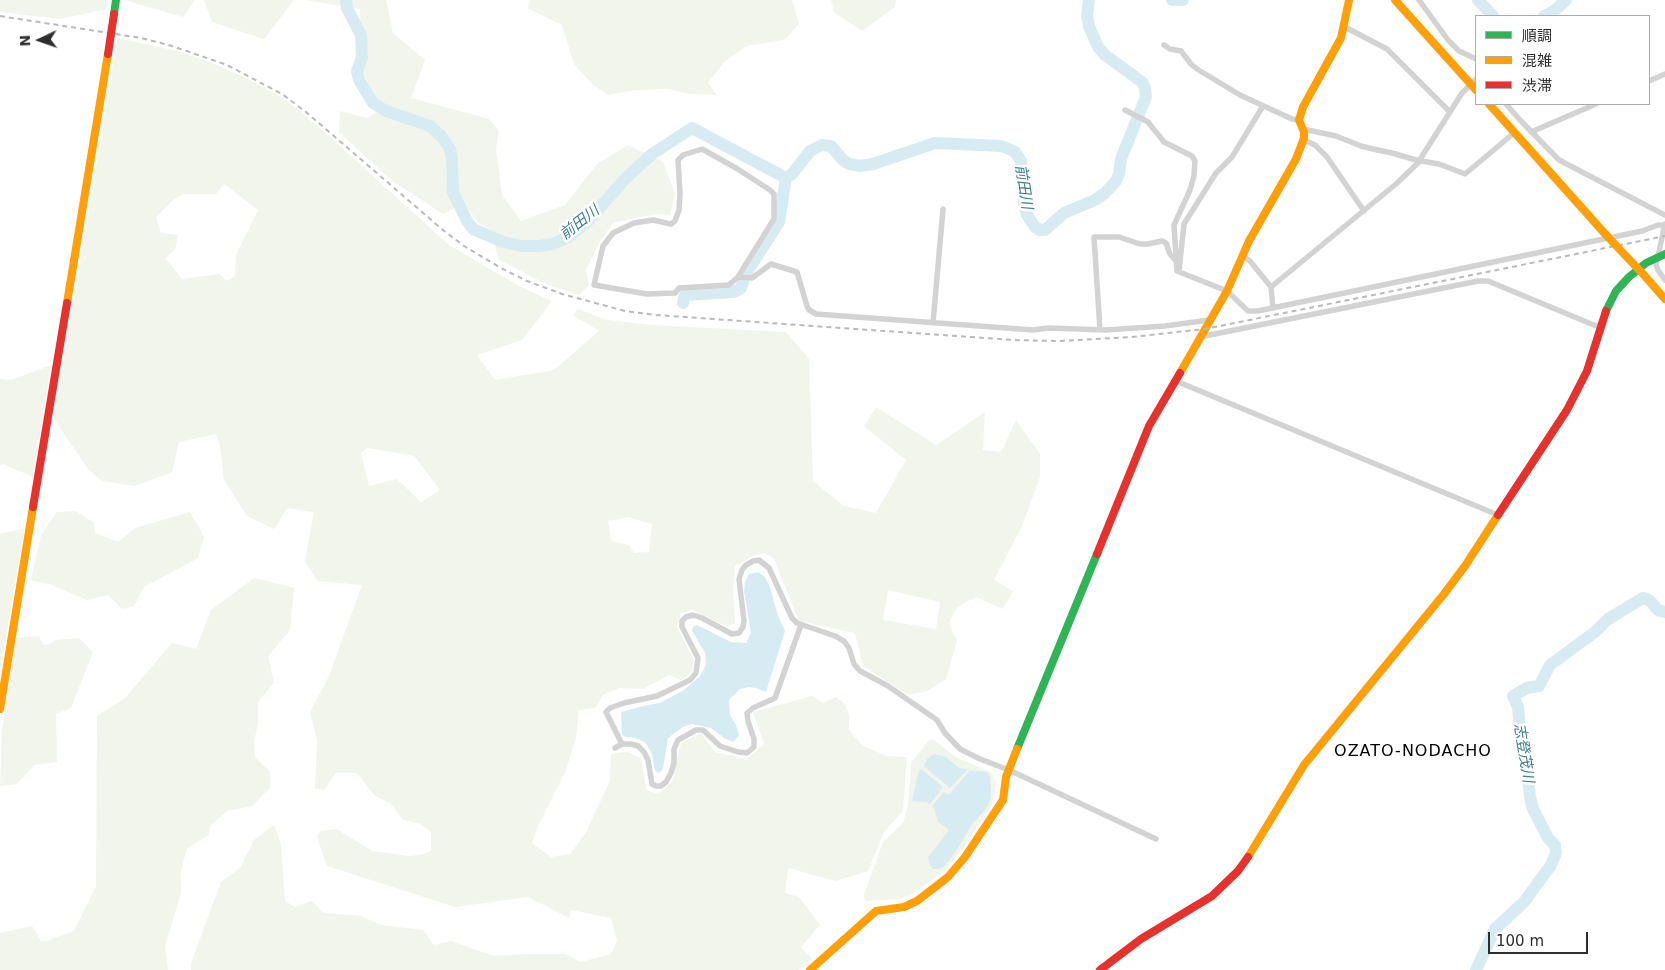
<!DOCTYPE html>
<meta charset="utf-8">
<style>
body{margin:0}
#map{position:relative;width:1665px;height:970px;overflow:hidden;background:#fff;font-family:"DejaVu Sans","Noto Sans JP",sans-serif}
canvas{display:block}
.legend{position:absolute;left:1475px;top:15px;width:175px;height:90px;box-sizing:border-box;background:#fff;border:1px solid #ababab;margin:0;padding:6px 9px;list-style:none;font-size:15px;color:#2e2e2e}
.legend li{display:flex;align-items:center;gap:10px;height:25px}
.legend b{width:25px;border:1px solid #ababab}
.north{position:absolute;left:15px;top:15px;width:50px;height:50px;-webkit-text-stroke:4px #fff;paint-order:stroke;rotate:267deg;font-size:14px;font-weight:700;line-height:20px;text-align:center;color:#2e2e2e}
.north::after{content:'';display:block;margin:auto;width:18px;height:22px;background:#2e2e2e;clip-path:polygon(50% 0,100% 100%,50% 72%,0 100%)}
.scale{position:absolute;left:1488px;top:932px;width:100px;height:22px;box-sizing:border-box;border:2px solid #2e2e2e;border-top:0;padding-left:6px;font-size:15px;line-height:18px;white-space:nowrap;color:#2e2e2e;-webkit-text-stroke:4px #fff;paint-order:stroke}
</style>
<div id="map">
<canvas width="1665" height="970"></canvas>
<ul class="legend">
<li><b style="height:6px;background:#30b455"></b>順調</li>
<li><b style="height:6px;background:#ff9f0a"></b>混雑</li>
<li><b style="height:6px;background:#e5322d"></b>渋滞</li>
</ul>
<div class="north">N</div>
<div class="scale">100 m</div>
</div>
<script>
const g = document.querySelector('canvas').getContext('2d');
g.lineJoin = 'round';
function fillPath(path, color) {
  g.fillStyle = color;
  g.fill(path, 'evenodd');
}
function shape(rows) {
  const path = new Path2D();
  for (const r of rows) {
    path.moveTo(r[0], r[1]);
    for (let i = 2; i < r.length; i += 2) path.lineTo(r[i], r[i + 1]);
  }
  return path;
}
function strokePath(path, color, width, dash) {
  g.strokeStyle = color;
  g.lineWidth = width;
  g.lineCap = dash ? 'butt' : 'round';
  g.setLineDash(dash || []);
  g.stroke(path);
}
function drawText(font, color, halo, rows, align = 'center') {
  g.font = font + ' "DejaVu Sans","Noto Sans JP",sans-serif';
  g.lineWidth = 5;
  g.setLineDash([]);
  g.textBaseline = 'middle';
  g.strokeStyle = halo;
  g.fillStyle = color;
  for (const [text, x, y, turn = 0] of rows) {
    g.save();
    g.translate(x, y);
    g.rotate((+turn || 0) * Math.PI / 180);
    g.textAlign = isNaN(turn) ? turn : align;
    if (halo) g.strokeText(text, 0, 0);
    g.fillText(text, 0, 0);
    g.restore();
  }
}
fillPath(shape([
 [0,0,108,0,107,9,60,19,0,12],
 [124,0,195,0,183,17],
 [204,0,294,0,264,39,212,22],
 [305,0,386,0,393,33,425,60,411,98,489,119,499,131,496,149,502,195,521,221,565,205,597,164,628,145,663,162,675,194,670,215,654,214,613,223,599,243,586,270,589,285,579,295,544,283,499,260,490,229,479,224,464,203,443,214,391,180,339,132,340,111,367,118,377,112,363,72,360,9],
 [531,0,792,0,799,24,784,40,746,46,724,62,708,83,717,95,690,94,668,89,636,90,608,95,593,85,574,64,562,25,527,8],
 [831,0,896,0,895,7,862,31,834,12],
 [117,38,178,51,212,63,246,78,285,99,328,135,449,245,517,285,552,301,522,340,477,355,495,380,554,370,599,331,573,315,578,309,607,320,653,325,786,332,809,359,813,481,844,506,876,513,906,460,864,426,876,407,936,445,985,412,983,450,1001,452,1016,420,1040,454,1040,477,1022,526,994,580,1013,591,1003,609,976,597,957,607,949,623,957,641,946,679,927,691,908,695,863,666,855,633,799,621,774,559,765,553,755,555,735,566,733,589,735,624,726,626,692,610,681,613,677,627,694,660,692,672,681,680,669,675,643,689,619,688,603,695,595,708,579,710,576,738,566,770,537,828,532,843,551,857,570,854,585,834,610,781,611,754,627,752,641,758,646,790,658,794,672,782,681,743,701,733,715,752,747,759,764,744,753,712,812,696,823,703,836,697,845,704,849,715,849,730,863,746,887,756,907,757,903,811,884,832,868,871,836,881,788,868,785,893,799,897,820,925,801,947,812,959,799,970,191,970,191,963,221,882,240,868,254,840,274,825,281,844,285,901,295,907,312,901,323,913,361,916,381,925,423,930,434,945,451,941,494,956,529,954,565,954,581,962,611,954,617,941,611,918,571,910,569,918,528,897,455,907,327,866,317,837,320,831,337,829,372,851,409,856,420,855,431,851,431,832,419,823,403,820,390,803,375,796,357,773,336,773,324,790,315,788,317,740,310,712,329,676,362,585,318,581,305,562,314,512,287,508,274,529,247,516,224,480,220,447,216,434,179,442,172,472,135,486,102,481,88,469,54,419],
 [224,184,258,210,236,255,235,276,227,281,219,274,182,279,165,258,175,250,178,235,161,233,156,217,173,200,184,194,216,194],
 [367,448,414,456,440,490,421,502,397,479,369,486,361,453],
 [628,517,652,524,649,552,634,553,629,545,611,541,608,521],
 [888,590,940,602,936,629,883,620],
 [51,365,33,477,3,464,0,466,0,379,11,380],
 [76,511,94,523,95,533,118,542,135,528,190,512,204,537,198,558,144,587,134,606,122,609,108,595,87,600,49,584,31,580,41,535,57,512],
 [25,528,0,672,0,534],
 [254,578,294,588,290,630,268,656,274,683,258,702,258,723,254,742,255,757,270,772,270,787,253,806,227,811,210,826,209,835,187,848,181,871,181,893,165,946,168,970,0,970,0,933,32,926,42,942,74,931,96,886,97,716,124,699,172,643,196,649,211,610],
 [39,636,43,644,47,645,56,640,79,638,93,652,71,708,56,714,57,762,34,765,17,784,0,786,2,730,16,638],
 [933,739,955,757,991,772,996,782,994,802,961,851,944,871,921,888,905,897,899,899,867,901,864,897,864,894,883,842,903,823,908,806,911,763,928,741]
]), '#f2f5eb');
fillPath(shape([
 [758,572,765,577,770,587,778,616,785,631,766,692,756,688,749,687,740,689,729,700,730,715,736,725,739,736,733,742,724,738,711,728,692,724,683,727,668,738,663,769,659,773,655,771,652,754,645,742,635,738,626,737,622,735,621,712,643,706,660,703,684,690,700,676,706,665,705,653,692,631,693,627,697,625,731,642,746,643,751,633,744,591,745,582,749,574],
 [934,754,946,757,959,768,968,769,950,788,924,766,927,759],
 [921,769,943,787,930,804,927,802,912,801,918,773],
 [970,770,987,772,990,777,991,799,986,809,972,824,956,851,944,867,939,869,933,869,930,865,928,857,949,830,938,822,933,805,944,792,949,795]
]), '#d7ecf2');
strokePath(shape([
 [346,0,347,8,361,35,362,57,357,71,359,80,373,103,386,111,430,126,442,137,450,149,452,158,453,192,467,221,473,229,503,242,522,246,539,246,553,244,570,236,588,221,625,179,652,154,692,128,786,178,792,174,810,151,822,145,831,146,843,160,849,164,860,166,873,164,935,143,1001,146,1009,149,1015,152,1021,161,1024,206,1027,215,1035,227,1040,230,1045,230,1064,213,1095,200,1105,193,1116,181,1119,174,1121,159,1146,97,1145,88,1142,82,1105,55,1098,47,1089,26,1087,16,1089,0],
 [1172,0,1183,0],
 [1478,0,1493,16],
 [1544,16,1554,11,1566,0],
 [683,303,685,295,734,292,741,288,745,275,779,222,786,178],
 [1476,970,1495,929,1524,902,1551,865,1556,853,1555,845,1548,838,1533,809,1530,797,1527,769,1521,742,1518,707,1513,696,1527,688,1539,686,1550,665,1595,632,1608,619,1643,598,1649,600,1658,610,1665,612]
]), '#d7ecf2', 12);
strokePath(shape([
 [1419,0,1448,40,1459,51,1476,59],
 [1345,27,1387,49,1450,112],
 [1164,45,1170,49,1181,51,1191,64,1197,69,1240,95,1292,119,1299,120],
 [1649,81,1665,74],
 [1506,104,1520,120,1559,160,1665,215],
 [1125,110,1148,122,1164,142,1192,156,1195,161,1194,176,1190,190,1174,225,1177,271,1227,291,1248,311,1258,311,1642,231,1658,225,1665,225],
 [1303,129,1336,136,1361,146,1373,149,1392,153,1416,160,1439,164,1465,174,1514,133],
 [1531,132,1596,104],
 [1304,140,1315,145,1327,157,1364,211],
 [1419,161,1462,93,1476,79],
 [1665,224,1656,265,1658,270,1665,280],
 [1243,256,1250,261,1271,287,1273,308],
 [1179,271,1184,224,1216,173,1232,157,1263,106],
 [738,277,774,219,774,194,770,190,736,168,702,149,683,155,678,160,680,194,679,210,675,221,671,224,653,220,634,223,613,233,603,246,594,285,647,294,675,293,679,288,729,285,738,277,752,278,771,264,797,272,807,306,809,310,816,314,1033,330,1048,328,1106,330,1165,326,1209,320],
 [1271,287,1396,184,1420,161],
 [933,323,943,209],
 [1100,330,1094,237,1119,237,1140,244,1148,244,1162,241,1166,243,1170,254,1176,261],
 [1200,337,1478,281,1488,281,1601,328],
 [1176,381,1498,515],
 [622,744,606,712,610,708,624,703,657,696,690,680,696,673,698,658,682,627,682,621,686,617,693,615,702,618,732,634,739,633,743,627,744,621,739,579,742,570,746,565,753,561,759,560,769,568,792,618,797,623,835,636,844,641,849,648,854,664,860,671,888,686,937,720,945,733,960,749,980,759,1009,770,1156,839],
 [615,748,622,744,631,744,638,746,644,752,648,760,652,784,656,786,661,786,666,782,671,773,674,763,674,749,678,740,696,730,703,730,720,746,738,752,747,753,754,747,754,739,748,721,747,713,753,708,775,698,801,625]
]), '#d3d3d3', 5.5);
strokePath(shape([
 [114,14,116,0],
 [1606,311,1616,291,1629,277,1646,263,1665,254],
 [1017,749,1097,554]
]), '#30b455', 8);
strokePath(shape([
 [1395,0,1476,90],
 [1489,104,1607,236],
 [1643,274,1665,299],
 [67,303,108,54],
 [1180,373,1227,291,1249,241,1296,159,1304,138,1304,132,1299,120,1303,107,1341,38,1349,0],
 [0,709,33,507],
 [1248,857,1304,765,1444,594,1465,566,1498,515],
 [810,970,876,911,904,907,917,901,948,877,965,857,1003,800,1006,777,1017,749]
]), '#ff9f0a', 8);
strokePath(shape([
 [33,507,67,303],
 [1498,515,1567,410,1587,371,1606,311],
 [1097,554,1149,426,1180,373],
 [1100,970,1141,939,1212,896,1238,871,1248,857]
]), '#e5322d', 8);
strokePath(shape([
 [0,16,141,38,172,46,227,65,282,94,306,112,443,230,464,246,501,268,527,281,562,294,625,311,656,315,1013,340,1058,341,1132,337,1205,329,1665,236]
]), '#bababa', 2, [5, 4]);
strokePath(shape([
 [1607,236,1643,274]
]), '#ff9f0a', 8);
strokePath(shape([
 [108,54,114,14]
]), '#e5322d', 8);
drawText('italic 15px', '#397f93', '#fff', [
 ["前田川",1023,187,81],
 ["前田川",580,223,-38],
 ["志登茂川",1523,753,81]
]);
g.letterSpacing = '1px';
drawText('16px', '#000', '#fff', [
 ["OZATO-NODACHO",1413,752]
]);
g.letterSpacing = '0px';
</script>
